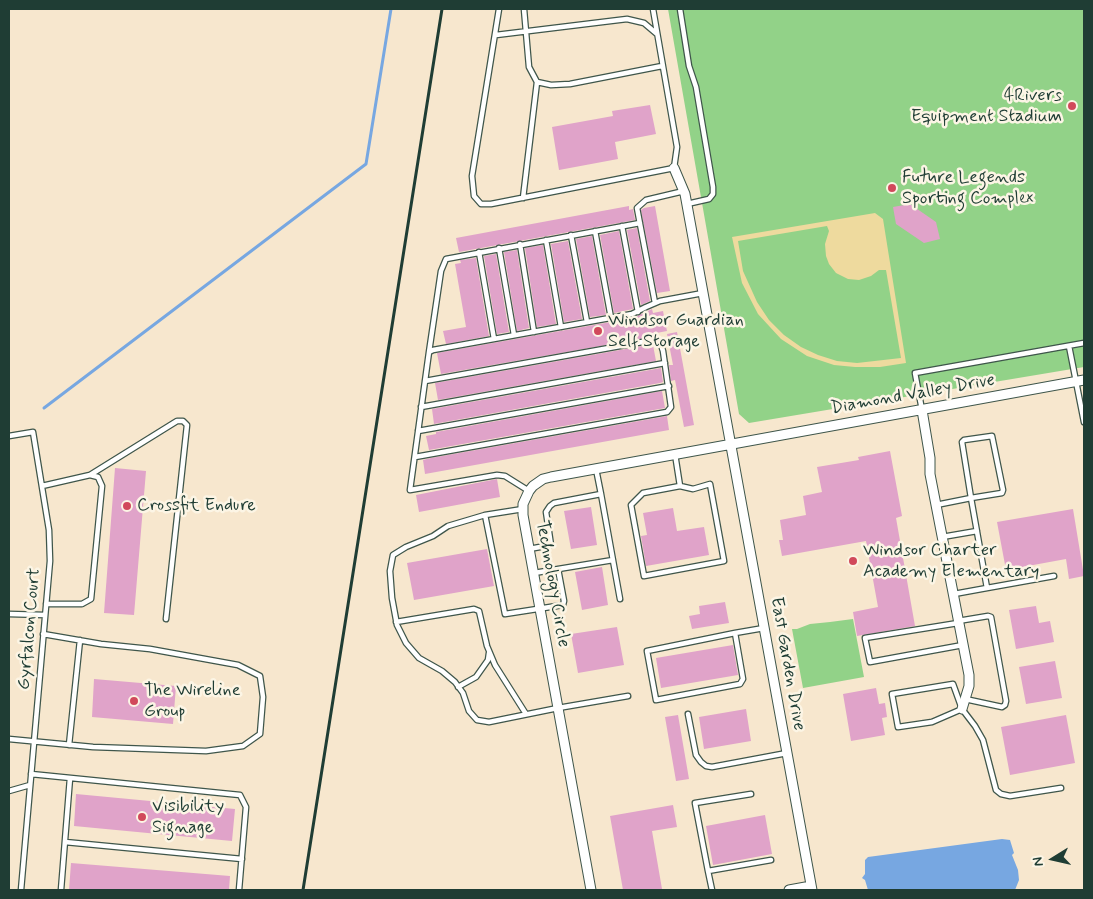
<!DOCTYPE html>
<style>
body{margin:0}
#map{position:relative;width:1093px;height:899px;overflow:hidden;background:#f7e7ce;font-family:Mynerve,sans-serif}
canvas{display:block}
.frame{position:absolute;inset:0;border:10px solid #1f3d34;pointer-events:none}
.north{position:absolute;left:1028px;top:834px;width:50px;height:50px;-webkit-text-stroke:4px #fcf5e5;paint-order:stroke;rotate:260deg;font-size:14px;font-weight:700;line-height:20px;text-align:center;color:#1f3d34}
.north::after{content:'';display:block;margin:auto;width:18px;height:22px;background:#1f3d34;clip-path:polygon(50% 0,100% 100%,50% 72%,0 100%)}
</style>
<div id="map">
<canvas width="1093" height="899"></canvas>
<div class="frame"></div>
<div class="north">N</div>
</div>
<script>
const g = document.querySelector('canvas').getContext('2d');
g.lineJoin = 'round';
function fillPath(path, color) {
  g.fillStyle = color;
  g.fill(path, 'evenodd');
}
function shape(rows) {
  const path = new Path2D();
  for (const r of rows) {
    path.moveTo(r[0], r[1]);
    for (let i = 2; i < r.length; i += 2) path.lineTo(r[i], r[i + 1]);
  }
  return path;
}
function strokePath(path, color, width, dash) {
  g.strokeStyle = color;
  g.lineWidth = width;
  g.lineCap = dash ? 'butt' : 'round';
  g.setLineDash(dash || []);
  g.stroke(path);
}
function drawText(font, color, halo, rows, align = 'center') {
  g.font = font + ' Mynerve,sans-serif';
  g.lineWidth = 5;
  g.setLineDash([]);
  g.textBaseline = 'middle';
  g.strokeStyle = halo;
  g.fillStyle = color;
  for (const [text, x, y, turn = 0] of rows) {
    g.save();
    g.translate(x, y);
    g.rotate((+turn || 0) * Math.PI / 180);
    g.textAlign = isNaN(turn) ? turn : align;
    if (halo) g.strokeText(text, 0, 0);
    g.fillText(text, 0, 0);
    g.restore();
  }
}
fillPath(shape([
 [668,9,1084,9,1084,367,749,423,739,414],
 [853,619,864,677,803,688,792,629,797,629,810,624,830,622]
]), '#92d288');
fillPath(shape([
 [875,213,883,219,906,363,880,367,855,367,834,365,807,356,781,339,758,314,742,283,732,237],
 [827,226,829,231,825,244,826,256,829,264,836,273,848,279,859,280,871,276,879,270,886,270,901,358,857,363,837,361,818,355,801,347,784,335,769,320,757,302,743,271,738,241]
]), '#eeda9e');
fillPath(shape([
 [1002,839,1010,840,1014,853,1012,855,1018,870,1019,880,1015,890,868,890,865,880,862,878,865,874,865,860,868,857]
]), '#77a7e1');
strokePath(shape([
 [44,408,366,164,391,9]
]), '#77a7e1', 3);
fillPath(shape([
 [650,105,656,134,615,142,618,159,559,170,552,127,613,116,612,111],
 [910,204,936,222,940,239,924,243,896,224,893,207],
 [629,206,629,210,633,209,635,220,459,252,456,238],
 [655,206,670,291,657,293,641,210,644,208],
 [637,228,650,301,641,305,627,230],
 [619,231,633,309,614,313,600,235],
 [592,236,606,315,590,317,576,239],
 [568,241,582,319,564,322,551,244],
 [543,245,556,324,537,327,525,248],
 [517,250,529,328,517,331,504,252],
 [496,254,509,332,497,334,484,256],
 [476,258,489,336,446,344,443,331,466,327,455,264,461,263,460,260],
 [652,309,653,313,663,311,667,331,651,334,652,337,441,374,437,353,633,318],
 [677,332,694,425,684,427,675,380,671,381,669,365,673,365,667,334],
 [648,345,653,345,656,361,438,400,435,383],
 [661,368,663,382,660,383,434,424,432,409],
 [662,391,665,408,429,450,426,436,436,434,436,432],
 [667,416,669,430,425,474,423,460,431,458],
 [890,451,902,516,896,518,915,626,857,636,853,612,878,607,866,541,782,556,779,540,783,540,780,520,806,515,803,496,822,492,817,467,859,460,858,457],
 [115,468,146,471,134,615,104,613],
 [497,479,500,497,419,512,416,495],
 [591,507,597,545,571,549,564,511],
 [673,508,677,531,704,527,709,555,646,566,641,536,647,535,643,513],
 [1073,509,1084,576,1069,579,1066,559,1006,570,997,522],
 [487,549,494,586,414,600,407,563],
 [602,567,608,605,582,610,575,572],
 [725,602,729,623,692,629,689,616,700,614,699,606],
 [1036,606,1039,623,1050,621,1054,642,1016,649,1009,610],
 [617,627,624,665,578,673,571,634],
 [733,645,738,675,661,688,656,658],
 [1055,661,1062,698,1026,704,1019,667],
 [94,679,176,686,173,724,92,717],
 [876,688,879,704,885,703,887,717,882,718,885,735,851,741,843,694],
 [746,709,751,741,704,749,699,717],
 [678,715,689,779,676,781,665,717],
 [1066,715,1075,763,1010,775,1001,727],
 [76,794,235,809,232,841,74,826],
 [673,805,677,827,652,831,662,889,623,890,610,816],
 [765,815,772,854,713,865,706,826],
 [71,863,230,876,229,890,69,890]
]), '#e0a3c9');
const service = shape([
 [499,9,472,176,474,196,481,204,491,204,674,168,677,147,653,9],
 [524,9,529,67,537,82,551,85,570,84,662,66],
 [680,9,689,66,696,87,713,187,713,194,709,199,687,204],
 [496,35,627,19,644,23,657,34],
 [523,198,537,82],
 [622,226,638,312],
 [595,231,611,318],
 [571,235,587,322],
 [546,240,561,327],
 [520,244,534,332],
 [499,248,514,335],
 [479,252,494,339],
 [655,303,637,208,646,200,684,191],
 [1069,346,1084,422],
 [429,352,441,271,446,259,640,223],
 [421,407,665,363],
 [922,410,915,373,1084,343],
 [418,431,669,386],
 [9,436,33,432,49,530,50,561,21,890],
 [675,454,680,486,693,489,710,484,724,561,644,576,631,505,643,493,680,486],
 [415,457,667,412,671,407,663,351,661,345,656,341,648,341,425,381],
 [90,475,177,421,183,421,187,425,166,619],
 [42,486,90,475,98,477,102,486,91,599,82,604,46,604],
 [529,491,505,476,497,475,410,490,429,352,433,350,632,314,646,307,660,301,703,293],
 [601,494,620,599],
 [936,505,971,498,1002,493,1003,490,992,436,964,440,962,442,971,498,987,588,954,594],
 [523,509,485,515,505,614,563,605,564,601,558,569],
 [485,515,448,526,433,536,406,547,393,555,390,571,392,598,397,625,406,643,419,658,442,671,455,682,463,693,469,711,477,720,489,722,558,708,628,696],
 [942,537,977,531],
 [529,549,551,545,546,512,550,506,554,503,601,494,596,469],
 [534,573,613,560],
 [987,588,1054,576],
 [9,614,45,615],
 [958,621,988,616,991,617,1006,701,1005,705,1002,707,965,699],
 [396,622,474,609,479,611,487,646,495,665,526,714],
 [958,623,865,638,870,662,963,645],
 [735,633,647,651,656,700,740,684,743,679,735,633,764,628],
 [458,687,476,677,488,660,489,653],
 [962,709,932,722,898,727,892,694,953,684,962,709,975,726,983,740,996,790,1001,794,1010,796,1061,788],
 [688,714,696,755,701,762,706,766,712,767,787,753],
 [9,739,93,747,206,751,243,746,260,734,263,697,260,676,238,665,150,649,101,644,43,634],
 [69,745,80,640],
 [31,774,240,795,246,807,239,890],
 [9,791,30,785],
 [65,842,242,859],
 [708,871,695,803,751,794],
 [61,890,70,778],
 [712,890,708,871,771,860]
]);
const minor = shape([
 [674,168,685,194,812,890],
 [922,410,930,458,930,474,936,505,969,675,969,686,962,709],
 [591,890,523,515,523,504,529,491,533,486,543,479,551,477,1084,380],
 [789,890,811,886]
]);
strokePath(service, '#3f564b', 7);
strokePath(minor, '#3f564b', 11);
strokePath(service, '#fff', 4.5);
strokePath(minor, '#fff', 9);
strokePath(shape([
 [303,890,442,9]
]), '#1f3d34', 3);
for (const [x, y, r, color] of [
 [1072,106,5,"#d1495b"],
 [892,188,5,"#d1495b"],
 [598,331,5,"#d1495b"],
 [127,506,5,"#d1495b"],
 [853,561,5,"#d1495b"],
 [134,701,5,"#d1495b"],
 [142,817,5,"#d1495b"]
]) {
  const dot = new Path2D();
  dot.arc(x, y, r, 0, 2 * Math.PI);
  g.fillStyle = color;
  g.fill(dot);
  strokePath(dot, '#fcf5e5', 2);
}
drawText('18px', '#1f3d34', '#fcf5e5', [
 ["4Rivers",1062,96,"right"],
 ["Equipment Stadium",1062,117,"right"],
 ["Future Legends",902,178],
 ["Sporting Complex",902,199],
 ["Windsor Guardian",608,321],
 ["Self Storage",608,342],
 ["Crossfit Endure",137,506],
 ["Windsor Charter",863,551],
 ["Academy Elementary",863,572],
 ["The Wireline",144,691],
 ["Group",144,712],
 ["Visibility",152,807],
 ["Signage",152,828]
], 'left');
drawText('18px', '#1f3d34', '#fcf5e5', [
 ["Diamond Valley Drive",913,395,-10],
 ["Technology Circle",552,584,80],
 ["Gyrfalcon Court",30,629,-85],
 ["East Garden Drive",787,664,80]
]);
</script>
